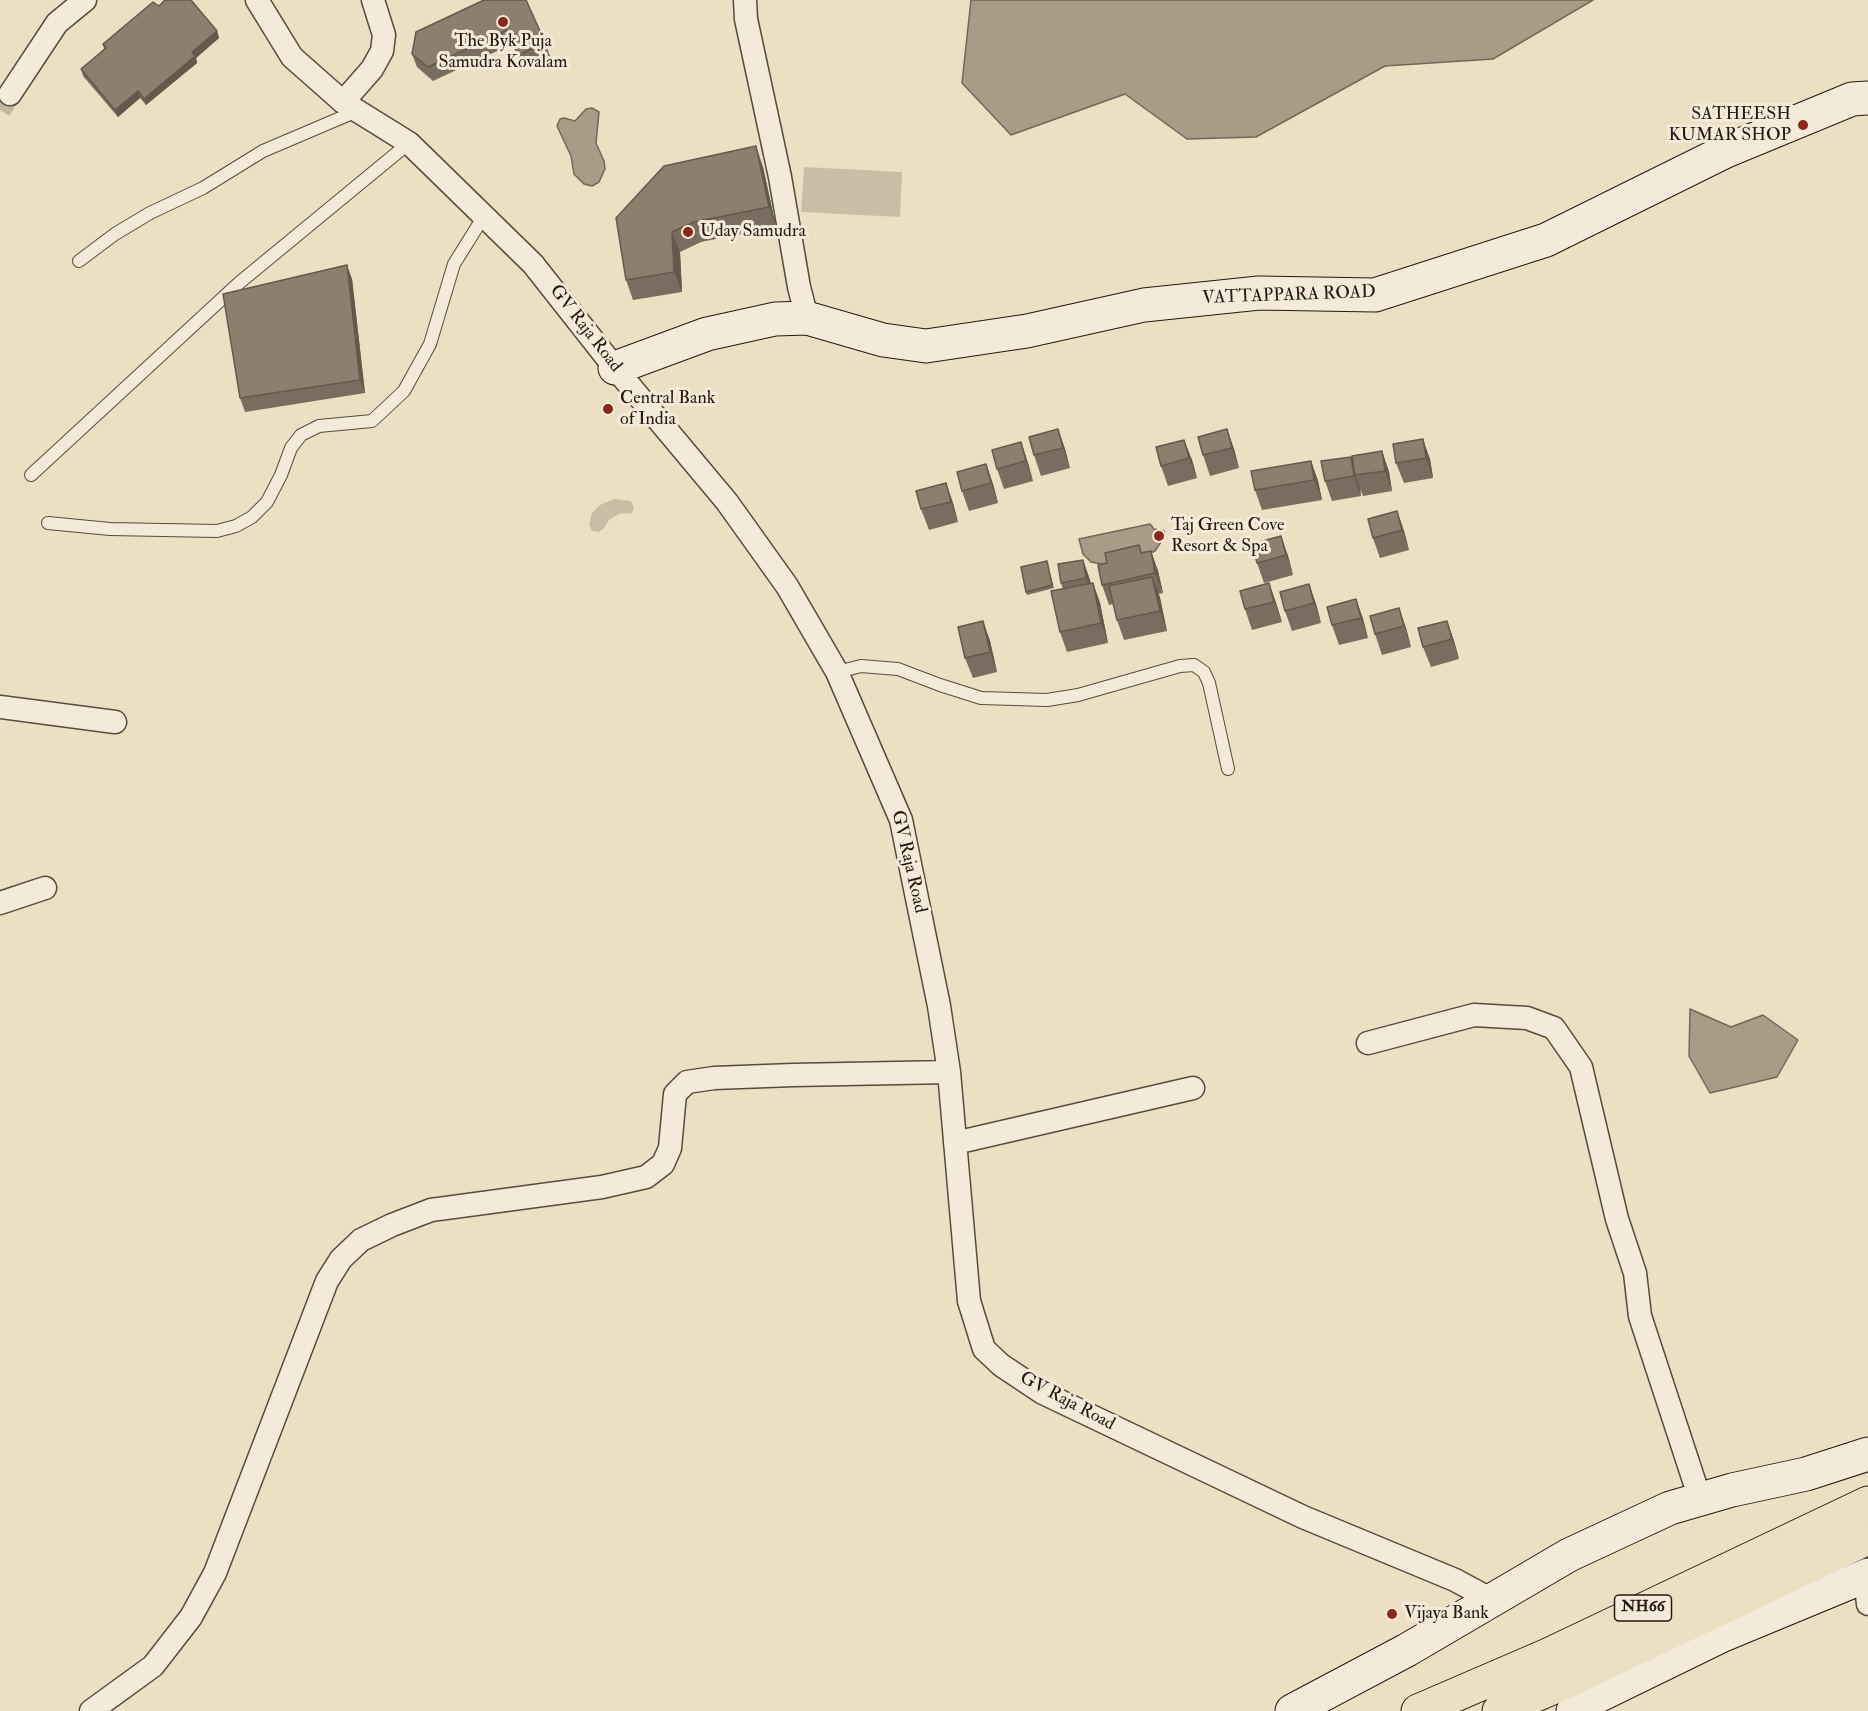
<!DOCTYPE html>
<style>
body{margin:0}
canvas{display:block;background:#ecdfc4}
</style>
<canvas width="1868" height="1711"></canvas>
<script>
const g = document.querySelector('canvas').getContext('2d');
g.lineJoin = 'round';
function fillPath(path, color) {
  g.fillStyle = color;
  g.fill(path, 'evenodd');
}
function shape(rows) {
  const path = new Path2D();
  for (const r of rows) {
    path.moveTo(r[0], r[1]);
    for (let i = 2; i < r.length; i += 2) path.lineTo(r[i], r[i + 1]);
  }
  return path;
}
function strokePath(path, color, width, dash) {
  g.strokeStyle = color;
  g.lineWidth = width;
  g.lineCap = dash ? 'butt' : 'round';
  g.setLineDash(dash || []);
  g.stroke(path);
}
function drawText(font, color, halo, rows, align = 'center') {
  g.font = font + ' "IM FELL Double Pica",serif';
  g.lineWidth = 6;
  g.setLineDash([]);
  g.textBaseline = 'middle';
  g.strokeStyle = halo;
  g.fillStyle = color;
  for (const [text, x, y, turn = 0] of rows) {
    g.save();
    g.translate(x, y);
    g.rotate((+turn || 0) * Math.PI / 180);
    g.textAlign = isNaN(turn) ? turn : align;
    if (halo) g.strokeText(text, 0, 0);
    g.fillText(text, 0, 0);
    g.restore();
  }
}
fillPath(shape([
 [804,167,902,172,900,217,801,212],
 [614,499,631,501,634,508,632,513,619,514,609,520,604,528,599,532,592,531,589,525,592,513,600,505]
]), '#cabda6');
const water = shape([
 [971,0,1593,0,1493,59,1385,66,1256,137,1187,139,1125,94,1011,135,962,83,971,0],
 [592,108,599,112,596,143,604,161,605,169,599,182,592,186,584,184,574,174,571,156,557,126,560,119,564,118,575,121,586,109,592,108],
 [1150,524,1154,529,1164,531,1165,536,1155,551,1135,560,1107,565,1091,562,1083,554,1079,539,1150,524],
 [1690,1009,1731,1027,1763,1015,1798,1040,1777,1077,1710,1093,1689,1056,1690,1009]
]);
fillPath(water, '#a99b87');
strokePath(water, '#756758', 1.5);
strokePath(shape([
 [0,110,10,94]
]), '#c4b7a0', 22, [22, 11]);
const lane = shape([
 [79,261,115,234,150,213,203,188,263,151,357,111],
 [31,475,239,283,409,143],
 [48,523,110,529,217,531,236,526,252,517,267,502,281,475,291,448,301,435,319,426,372,421,404,391,430,344,454,264,484,216],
 [837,672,861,666,898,669,940,685,981,698,1047,700,1078,695,1180,666,1194,665,1204,672,1209,683,1228,769]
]);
const street = shape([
 [257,0,292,57,343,102,409,143,533,264,615,368,727,502,787,586,837,672,901,820,939,1006,949,1072,969,1301,984,1349,1001,1365,1043,1393,1303,1517,1455,1580,1492,1600],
 [745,0,746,19,780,177,799,287,807,318],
 [10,94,57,23,85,0],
 [343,102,372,69,382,51,384,35,373,0],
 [0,707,115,722],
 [0,903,45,888],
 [1368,1043,1474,1015,1527,1018,1554,1028,1581,1067,1617,1219,1635,1273,1640,1316,1700,1499],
 [955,1143,1193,1088],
 [1865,1577,1868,1604],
 [91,1711,153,1666,191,1617,215,1573,327,1281,341,1259,361,1240,392,1225,431,1210,602,1187,646,1177,663,1164,670,1148,675,1094,687,1082,714,1078,793,1075,949,1072]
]);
const secondary = shape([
 [615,368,707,334,775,319,807,318,883,340,926,346,1027,331,1144,305,1259,293,1375,295,1546,240,1726,151,1852,99,1868,98],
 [1292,1711,1407,1650,1569,1555,1670,1508,1732,1490,1806,1474,1868,1454],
 [1573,1711,1598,1696,1723,1635,1868,1575]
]);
const highway = shape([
 [1418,1711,1548,1655,1868,1503],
 [1499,1711,1561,1684,1868,1538]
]);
strokePath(lane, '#584a3e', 14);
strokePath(street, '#584a3e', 25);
strokePath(secondary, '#261811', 35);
strokePath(highway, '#261811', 35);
strokePath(lane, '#f3ead9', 12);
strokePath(street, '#f3ead9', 22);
strokePath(secondary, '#f3ead9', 33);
strokePath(highway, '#ecdfc4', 33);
fillPath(shape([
 [484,0,545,42,550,56,524,68,512,44,433,81,417,67,412,54],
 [159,6,217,31,219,38,196,58,197,63,146,105,140,98,118,117,83,76,81,69,104,49,103,44],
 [763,167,776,227,701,242,680,252,682,292,633,300,626,280,616,218],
 [352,279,365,393,245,412,240,398],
 [1058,429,1065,449,1070,468,1041,476,1034,455],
 [1227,429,1234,449,1239,468,1210,476,1203,455],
 [1184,440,1192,460,1197,478,1168,486,1161,466],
 [1021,442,1028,463,1033,481,1004,489,997,469],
 [1393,444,1430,459,1433,478,1404,483,1396,463],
 [1382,451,1389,472,1392,491,1363,496,1360,489,1361,496,1332,501,1325,481,1353,463],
 [1311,461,1318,481,1322,500,1262,510,1255,490],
 [986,464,993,484,998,503,969,511,962,491],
 [946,483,953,503,958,522,929,530,921,509],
 [1397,511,1404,531,1409,550,1380,558,1373,538],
 [1281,536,1288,556,1293,575,1264,583,1257,563],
 [1139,545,1142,553,1151,551,1158,571,1163,593,1158,594,1167,631,1124,640,1117,620,1113,604,1109,605,1102,585,1107,563],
 [1083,560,1091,583,1093,583,1100,603,1108,643,1067,652,1060,632,1063,589,1061,583],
 [1047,561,1054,588,1027,595,1026,592],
 [1269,583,1276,603,1282,622,1252,630,1245,609],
 [1309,584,1316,604,1321,623,1292,631,1285,611],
 [1356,599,1363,619,1368,638,1339,645,1332,625],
 [1399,608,1406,628,1411,647,1382,655,1375,634],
 [983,621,990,641,997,672,973,678,965,658],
 [1447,621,1454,641,1459,659,1431,667,1423,647]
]), '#796d5f');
fillPath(shape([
 [217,31,219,38,196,58,197,63,146,105,144,99,192,52],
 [138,91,140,98,118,117,115,110],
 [756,146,763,167,776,227,769,207],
 [672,232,680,252,682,292,674,272],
 [347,265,352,279,365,393,360,380],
 [1058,429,1065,449,1070,468,1063,448],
 [1227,429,1234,449,1239,468,1232,448],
 [1423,439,1430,459,1433,478,1426,458],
 [1184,440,1192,460,1197,478,1189,458],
 [1021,442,1028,463,1033,481,1026,461],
 [1382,451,1389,472,1392,491,1385,471],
 [1351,457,1358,475,1355,475,1360,489,1361,496,1354,476],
 [1311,461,1318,481,1322,500,1314,480],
 [986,464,993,484,998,503,991,483],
 [946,483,953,503,958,522,951,502],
 [1397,511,1404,531,1409,550,1402,530],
 [1281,536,1288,556,1293,575,1286,555],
 [1151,551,1158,571,1163,593,1155,573],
 [1083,560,1090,580,1093,599,1086,578],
 [1152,577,1160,597,1167,631,1160,611],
 [1093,583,1100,603,1108,643,1101,623],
 [1269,583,1276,603,1282,622,1274,602],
 [1309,584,1316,604,1321,623,1314,603],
 [1356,599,1363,619,1368,638,1361,618],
 [1399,608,1406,628,1411,647,1404,626],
 [983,621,990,641,997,672,990,652],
 [1447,621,1454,641,1459,659,1452,639]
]), '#63594d');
const building = shape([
 [165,0,191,0,217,31,192,52,195,56,144,99,138,91,115,110,81,69,106,48,103,44,153,2,159,6,165,0],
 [484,0,526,0,545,42,519,55,507,30,428,67,412,54,416,32,484,0],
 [756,146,769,207,694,222,672,232,674,272,626,280,616,218,664,166,756,146],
 [347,265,360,380,240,398,223,294,347,265],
 [1058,429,1063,448,1034,455,1029,437,1058,429],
 [1227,429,1232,448,1203,455,1198,437,1227,429],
 [1423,439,1426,458,1396,463,1393,444,1423,439],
 [1184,440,1189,458,1161,466,1156,447,1184,440],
 [1021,442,1026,461,997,469,992,450,1021,442],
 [1382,451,1385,471,1355,475,1352,456,1382,451],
 [1351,457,1354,476,1325,481,1321,461,1351,457],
 [1311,461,1314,480,1255,490,1251,471,1311,461],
 [986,464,991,483,962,491,957,472,986,464],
 [946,483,951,502,921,509,916,491,946,483],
 [1397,511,1402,530,1373,538,1368,519,1397,511],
 [1281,536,1286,555,1257,563,1252,544,1281,536],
 [1139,545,1141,553,1151,551,1155,573,1102,585,1098,565,1107,563,1105,553,1139,545],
 [1083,560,1086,578,1061,583,1058,564,1083,560],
 [1047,561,1052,585,1026,592,1021,567,1047,561],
 [1152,577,1160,611,1117,620,1109,586,1152,577],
 [1093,583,1101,623,1060,632,1051,591,1093,583],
 [1269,583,1274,602,1245,609,1240,591,1269,583],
 [1309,584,1314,603,1285,611,1280,592,1309,584],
 [1356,599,1361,618,1332,625,1327,607,1356,599],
 [1399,608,1404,626,1375,634,1370,616,1399,608],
 [983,621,990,652,965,658,958,627,983,621],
 [1447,621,1452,639,1423,647,1418,628,1447,621]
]);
fillPath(building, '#8d7f6e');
strokePath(building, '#63594d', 1.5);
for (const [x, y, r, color] of [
 [503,22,6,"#8f2418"],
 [1803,125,6,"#8f2418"],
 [688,232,6,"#8f2418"],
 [608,409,6,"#8f2418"],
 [1159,536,6,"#8f2418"],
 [1392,1614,6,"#8f2418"]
]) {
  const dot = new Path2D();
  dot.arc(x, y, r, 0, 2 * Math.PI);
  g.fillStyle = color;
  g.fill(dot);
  strokePath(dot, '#f3ead9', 2);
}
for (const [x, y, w] of [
 [1643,1608,57]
]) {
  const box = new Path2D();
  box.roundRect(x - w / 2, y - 13, w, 26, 4.5);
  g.fillStyle = '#f3ead9';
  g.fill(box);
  strokePath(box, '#261811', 1.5);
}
drawText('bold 16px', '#261811', null, [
 ["NH66",1643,1608]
]);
drawText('18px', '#261811', '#f3ead9', [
 ["The Byk Puja",503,42,"center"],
 ["Samudra Kovalam",503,63,"center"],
 ["SATHEESH",1791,115,"right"],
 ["KUMAR SHOP",1791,136,"right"],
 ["Uday Samudra",700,232],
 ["Central Bank",620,399],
 ["of India",620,420],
 ["Taj Green Cove",1171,526],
 ["Resort & Spa",1171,547],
 ["Vijaya Bank",1404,1614]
], 'left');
drawText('18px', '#261811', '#f3ead9', [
 ["VATTAPPARA ROAD",1289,296,-2],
 ["GV Raja Road",585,329,52],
 ["GV Raja Road",908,862,77],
 ["GV Raja Road",1067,1402,28]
]);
</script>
